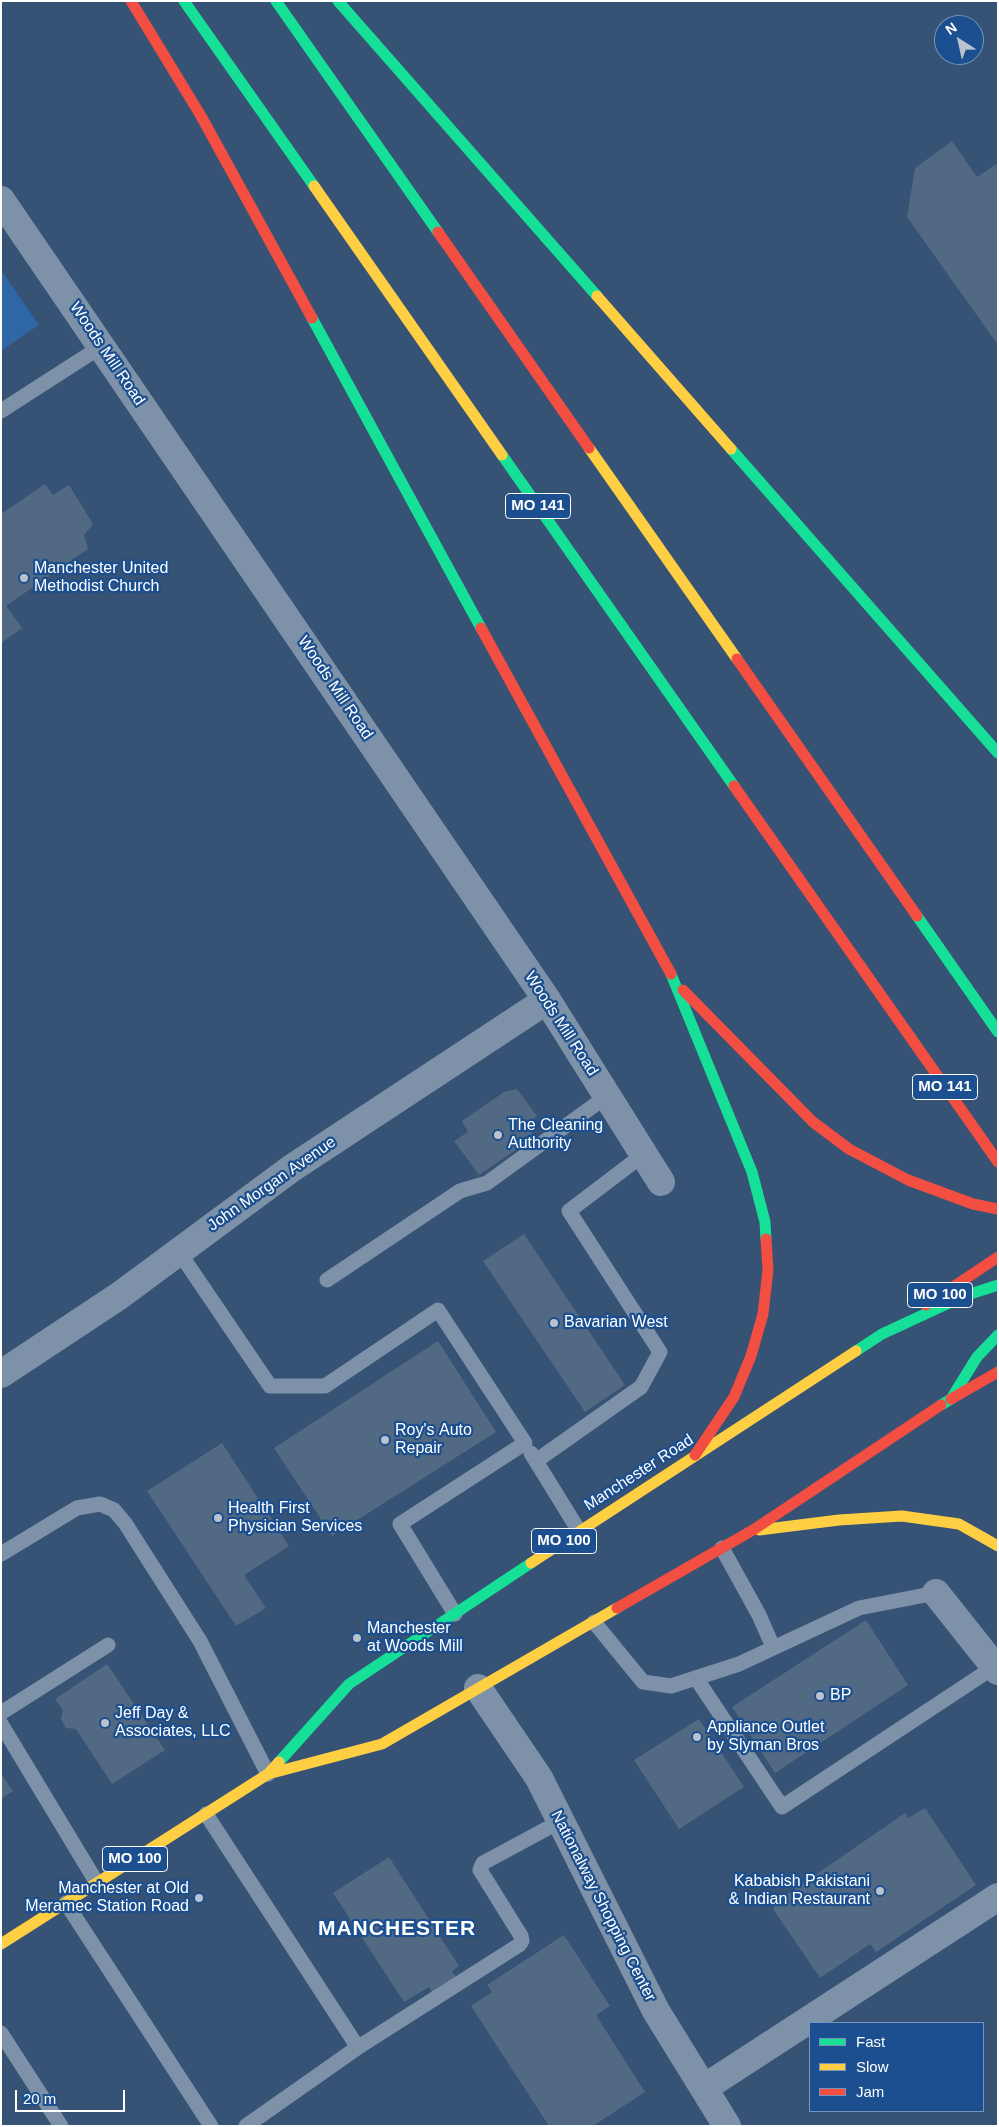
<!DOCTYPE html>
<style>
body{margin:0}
#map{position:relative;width:999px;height:2127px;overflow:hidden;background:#365274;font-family:Helvetica,sans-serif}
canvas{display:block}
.frame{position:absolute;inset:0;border:2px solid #fff;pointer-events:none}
.legend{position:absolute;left:809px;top:2022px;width:175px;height:90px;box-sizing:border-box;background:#1b4f8f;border:1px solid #7695bc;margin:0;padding:6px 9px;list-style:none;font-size:15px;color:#fff}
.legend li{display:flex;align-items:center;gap:10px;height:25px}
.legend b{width:25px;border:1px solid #7695bc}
.north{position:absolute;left:934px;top:15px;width:50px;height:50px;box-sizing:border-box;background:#1b4f8f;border:1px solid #7695bc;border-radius:50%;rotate:325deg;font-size:14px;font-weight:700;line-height:20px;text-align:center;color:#fff}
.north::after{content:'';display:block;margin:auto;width:18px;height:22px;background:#b9c2ce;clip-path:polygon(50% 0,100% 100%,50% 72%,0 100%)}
.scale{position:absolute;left:15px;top:2090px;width:110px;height:22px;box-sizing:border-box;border:2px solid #fff;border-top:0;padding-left:6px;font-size:15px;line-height:18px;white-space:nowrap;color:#fff;-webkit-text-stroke:4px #1b4f8f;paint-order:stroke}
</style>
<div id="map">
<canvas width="999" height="2127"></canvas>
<div class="frame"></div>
<ul class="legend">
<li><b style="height:6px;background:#16e098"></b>Fast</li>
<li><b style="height:6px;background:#ffcf43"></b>Slow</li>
<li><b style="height:6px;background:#f24e42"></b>Jam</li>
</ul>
<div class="north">N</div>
<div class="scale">20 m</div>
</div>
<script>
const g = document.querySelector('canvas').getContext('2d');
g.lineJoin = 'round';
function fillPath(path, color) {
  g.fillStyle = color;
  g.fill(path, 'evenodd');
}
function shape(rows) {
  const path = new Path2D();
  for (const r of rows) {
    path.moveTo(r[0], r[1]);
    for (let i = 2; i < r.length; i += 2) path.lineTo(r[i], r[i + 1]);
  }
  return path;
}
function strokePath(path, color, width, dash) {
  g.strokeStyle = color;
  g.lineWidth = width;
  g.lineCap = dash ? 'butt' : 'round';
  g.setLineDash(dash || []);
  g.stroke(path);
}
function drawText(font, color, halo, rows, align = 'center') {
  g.font = font + ' Helvetica,sans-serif';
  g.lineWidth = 4.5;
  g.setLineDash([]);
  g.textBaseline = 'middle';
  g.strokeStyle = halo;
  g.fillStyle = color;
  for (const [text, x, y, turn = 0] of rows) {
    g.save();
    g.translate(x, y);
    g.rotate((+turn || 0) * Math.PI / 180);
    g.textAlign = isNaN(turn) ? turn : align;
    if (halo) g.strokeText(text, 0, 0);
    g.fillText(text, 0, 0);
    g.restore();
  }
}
fillPath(shape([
 [1,270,39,325,1,351]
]), '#2f66a5');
fillPath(shape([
 [952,141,977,177,998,163,998,345,907,217,915,168],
 [45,484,53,495,69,485,93,524,84,535,88,549,6,606,22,628,1,643,1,514],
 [517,1089,537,1116,526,1124,535,1137,479,1175,454,1141,468,1132,462,1121,504,1092],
 [524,1234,625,1385,585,1412,483,1261],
 [438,1341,496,1432,332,1536,274,1448],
 [222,1443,289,1546,244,1575,266,1608,236,1626,147,1491],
 [866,1620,908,1685,775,1773,732,1707],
 [107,1664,165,1750,112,1784,76,1729,66,1728,61,1719,63,1710,55,1699],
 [699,1719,744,1787,679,1829,634,1760],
 [1,1774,13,1791,1,1799],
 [925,1808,976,1885,876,1952,870,1944,820,1978,773,1909,776,1902,905,1813,908,1818],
 [389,1857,459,1966,452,1971,458,1979,434,1996,429,1987,404,2002,333,1893],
 [564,1935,610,2006,596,2015,645,2092,593,2126,549,2126,471,2006,492,1992,487,1985]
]), '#526984');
strokePath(shape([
 [1,411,102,346],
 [179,1252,270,1386,325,1386,438,1310,525,1443,400,1524,455,1614],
 [327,1280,460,1191,487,1183,607,1096],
 [531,1453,579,1531],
 [536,1461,641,1387,660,1352,569,1211,644,1154],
 [722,1548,759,1615,773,1647],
 [1,1554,77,1508,100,1504,114,1510,125,1523,200,1641,268,1774],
 [594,1622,643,1682,671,1686,739,1664,859,1608,936,1593],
 [696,1678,782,1807,994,1667],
 [1,1713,108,1645],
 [1,1724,97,1883],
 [206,1814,353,2040,357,2048,246,2126],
 [66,1903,211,2126],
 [1,2033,61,2126],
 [357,2048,519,1945,522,1941,521,1936,480,1870,481,1867,483,1863,561,1821]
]), '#7d92a8', 15);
strokePath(shape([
 [1,200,547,1000,661,1182],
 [1,1374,119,1296,292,1168,547,1000],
 [936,1593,998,1671],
 [478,1688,539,1778,656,2011,727,2126],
 [704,2088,998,1897]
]), '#7d92a8', 28);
strokePath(shape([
 [184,1,314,186],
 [276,1,438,232],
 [338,1,597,296],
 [312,318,481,628],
 [731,449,998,753],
 [502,455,734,786],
 [917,916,998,1032],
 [671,974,752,1172,765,1222,766,1239],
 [856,1351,882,1334,964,1296,998,1285],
 [941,1405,951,1399,977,1357,998,1335],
 [279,1762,349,1684,531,1563]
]), '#16e098', 11);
strokePath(shape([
 [314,186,502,455],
 [597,296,731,449],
 [589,448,737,659],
 [759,1530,839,1520,902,1516,959,1524,998,1546],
 [531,1563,856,1351],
 [268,1774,382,1744,617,1608],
 [1,1944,268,1774,279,1762]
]), '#ffcf43', 11);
strokePath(shape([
 [131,1,201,116,312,318],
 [438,232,589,448],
 [481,628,671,974],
 [737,659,917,916],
 [734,786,998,1162],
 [683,990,813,1122,849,1149,908,1180,973,1204,998,1209],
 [926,1305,998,1257],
 [951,1399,998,1372],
 [695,1455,734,1397,751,1356,763,1314,768,1270,766,1239],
 [617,1608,753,1530,941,1405]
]), '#f24e42', 11);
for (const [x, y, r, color] of [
 [24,578,5,"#b9c2ce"],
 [498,1135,5,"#b9c2ce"],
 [554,1323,5,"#b9c2ce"],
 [385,1440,5,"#b9c2ce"],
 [218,1518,5,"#b9c2ce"],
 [357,1638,5,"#b9c2ce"],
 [820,1696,5,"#b9c2ce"],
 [105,1723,5,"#b9c2ce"],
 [697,1737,5,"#b9c2ce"],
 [880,1891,5,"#b9c2ce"],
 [199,1898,5,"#b9c2ce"]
]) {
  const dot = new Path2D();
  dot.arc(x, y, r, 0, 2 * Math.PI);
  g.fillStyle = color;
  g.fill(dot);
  strokePath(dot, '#1b4f8f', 2);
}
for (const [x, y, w] of [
 [538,506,65],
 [945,1087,65],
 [940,1295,65],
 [564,1541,65],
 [135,1859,65]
]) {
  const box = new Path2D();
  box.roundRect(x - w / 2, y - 12.5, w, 25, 4);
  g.fillStyle = '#1b4f8f';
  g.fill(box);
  strokePath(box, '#fff', 1);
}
drawText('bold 15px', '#fff', null, [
 ["MO 141",538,506],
 ["MO 141",945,1087],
 ["MO 100",940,1295],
 ["MO 100",564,1541],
 ["MO 100",135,1859]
]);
drawText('16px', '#fff', '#1b4f8f', [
 ["Woods Mill Road",107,354,56],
 ["Woods Mill Road",335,688,56],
 ["Woods Mill Road",561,1024,57],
 ["John Morgan Avenue",272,1184,-35],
 ["Manchester Road",639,1473,-33],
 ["Nationalway Shopping Center",603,1906,63]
]);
drawText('16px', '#fff', '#1b4f8f', [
 ["Manchester United",34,569],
 ["Methodist Church",34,587],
 ["The Cleaning",508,1126],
 ["Authority",508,1144],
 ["Bavarian West",564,1323],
 ["Roy's Auto",395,1431],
 ["Repair",395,1449],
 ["Health First",228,1509],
 ["Physician Services",228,1527],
 ["Manchester",367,1629],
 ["at Woods Mill",367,1647],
 ["BP",830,1696],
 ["Jeff Day &",115,1714],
 ["Associates, LLC",115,1732],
 ["Appliance Outlet",707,1728],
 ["by Slyman Bros",707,1746],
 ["Kababish Pakistani",870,1882,"right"],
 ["& Indian Restaurant",870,1900,"right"],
 ["Manchester at Old",189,1889,"right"],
 ["Meramec Station Road",189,1907,"right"]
], 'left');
g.letterSpacing = '1px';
drawText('bold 21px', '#fff', '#1b4f8f', [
 ["MANCHESTER",397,1929]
]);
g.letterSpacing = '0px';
</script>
